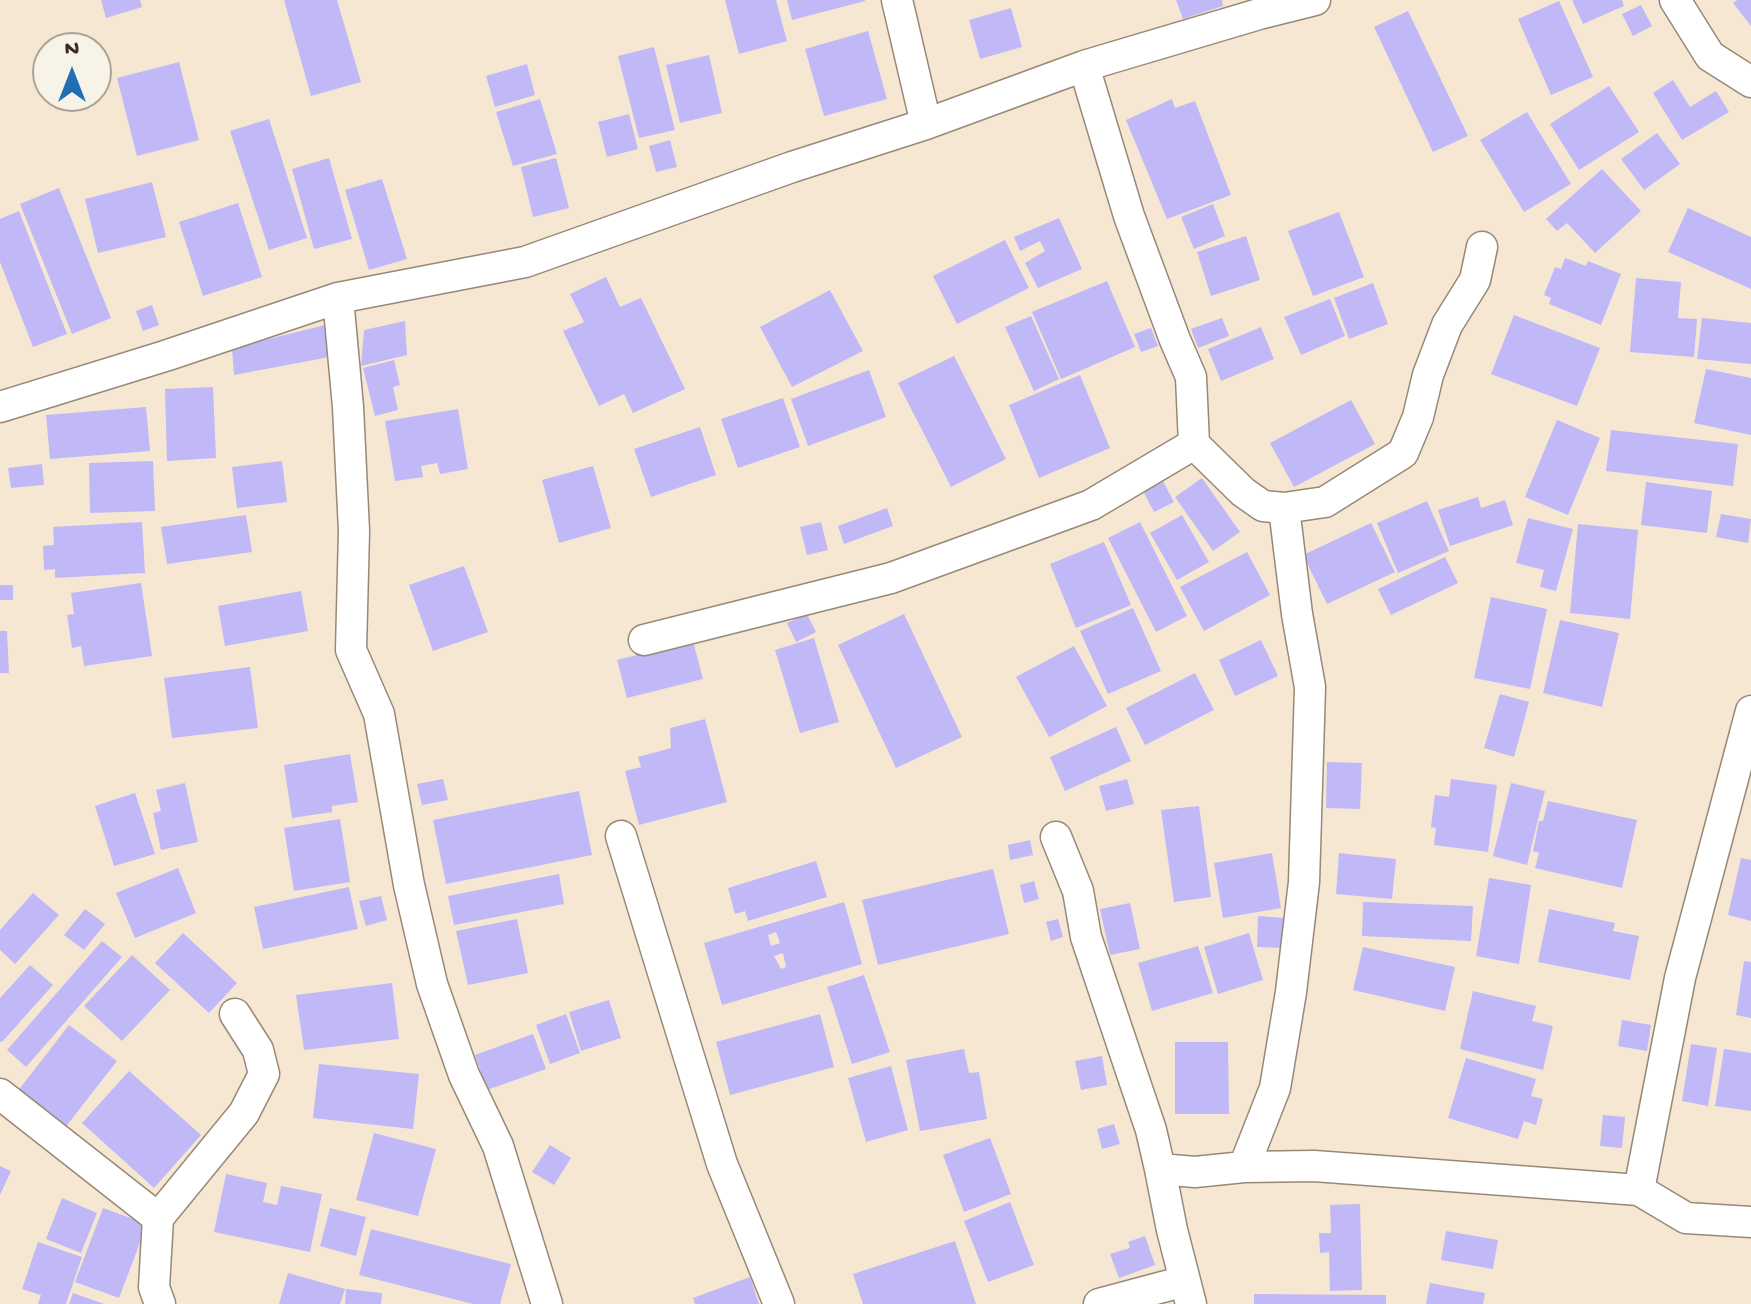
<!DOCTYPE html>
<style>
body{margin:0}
#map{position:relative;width:1751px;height:1304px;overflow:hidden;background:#f6e7d3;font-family:"Gochi Hand",sans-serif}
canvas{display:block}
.north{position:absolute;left:32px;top:32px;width:80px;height:80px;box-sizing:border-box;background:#f7f3e8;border:2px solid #aca397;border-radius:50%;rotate:0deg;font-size:22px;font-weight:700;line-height:32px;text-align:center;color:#3b2a1e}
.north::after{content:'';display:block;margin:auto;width:28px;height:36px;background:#1f6fb2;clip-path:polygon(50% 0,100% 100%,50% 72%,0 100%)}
</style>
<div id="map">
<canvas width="1751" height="1304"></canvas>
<div class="north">N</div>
</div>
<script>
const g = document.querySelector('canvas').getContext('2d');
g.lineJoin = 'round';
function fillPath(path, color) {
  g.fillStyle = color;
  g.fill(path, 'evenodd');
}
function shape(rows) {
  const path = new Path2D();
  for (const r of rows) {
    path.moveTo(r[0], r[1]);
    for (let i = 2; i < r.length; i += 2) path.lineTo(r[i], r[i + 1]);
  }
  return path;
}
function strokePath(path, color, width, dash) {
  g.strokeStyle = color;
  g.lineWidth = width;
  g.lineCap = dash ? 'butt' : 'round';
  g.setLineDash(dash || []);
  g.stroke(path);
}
fillPath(shape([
 [101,0,140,0,142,7,106,18],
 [284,0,337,0,361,82,311,96],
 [725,0,776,0,787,41,739,54],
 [787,0,865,0,865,1,792,20],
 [1176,0,1222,0,1223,6,1183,19],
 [1572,0,1622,0,1624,6,1583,24],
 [1737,0,1751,0,1751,26,1733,3],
 [1559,1,1593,77,1551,95,1518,19],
 [1641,5,1652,26,1633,36,1622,14],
 [1011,8,1022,47,980,59,969,20],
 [1408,11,1468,136,1433,152,1374,27],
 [868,31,887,99,824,116,805,49],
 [654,47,675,130,639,138,618,56],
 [709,55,722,113,680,123,666,65],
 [179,62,199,140,137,156,117,78],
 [527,64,535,95,495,107,486,76],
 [1673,80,1690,107,1716,91,1729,112,1682,140,1653,93],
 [1609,86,1639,132,1579,170,1550,124],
 [540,99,557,154,513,166,496,112],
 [1172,99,1175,108,1195,101,1231,195,1167,219,1126,120],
 [1527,112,1571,184,1524,212,1480,140],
 [629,114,638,149,607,157,598,122],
 [269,119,307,238,269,250,230,131],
 [1657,133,1680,164,1644,190,1621,159],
 [670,140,677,167,656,172,649,146],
 [329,158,352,239,314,249,292,169],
 [556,158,569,208,533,217,521,167],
 [1602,169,1641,211,1595,253,1567,223,1557,231,1546,219],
 [382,179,407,259,369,270,345,190],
 [152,182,166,237,98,253,85,199],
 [59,188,111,318,72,334,20,204],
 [238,203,262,277,203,296,179,222],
 [1213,204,1225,236,1194,249,1181,217],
 [1688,208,1751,237,1751,289,1668,252],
 [19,211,67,334,33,347,0,262,0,219],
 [1339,212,1364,277,1313,296,1288,231],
 [1059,218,1082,269,1038,288,1025,263,1045,251,1040,241,1020,251,1014,237],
 [1246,236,1260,280,1211,296,1197,252],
 [1005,240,1029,288,957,324,933,276],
 [1565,258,1586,266,1588,261,1621,274,1601,325,1549,304,1551,298,1544,295,1555,267,1561,269],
 [606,277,620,307,641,298,685,389,633,413,624,394,599,406,563,331,584,322,570,294],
 [1636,278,1681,282,1678,318,1697,319,1694,357,1630,352],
 [1107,281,1135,347,1061,379,1032,312],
 [1373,283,1388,324,1349,339,1334,298],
 [830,290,863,351,792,387,760,327],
 [1330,299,1345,336,1301,355,1284,317],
 [152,305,159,325,143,331,136,311],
 [1514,315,1600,348,1577,406,1491,374],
 [1031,316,1059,379,1034,391,1005,327],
 [1222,318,1229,336,1198,348,1191,329],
 [1702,318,1751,323,1751,364,1697,359],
 [405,321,407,355,361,366,364,330],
 [329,324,335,356,234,375,232,348],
 [1261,327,1274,359,1221,381,1208,349],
 [1151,328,1158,346,1141,352,1134,334],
 [954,356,1006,459,951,487,898,383],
 [394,360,400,385,393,387,398,410,375,416,363,368],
 [1706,369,1751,378,1751,435,1694,423],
 [869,370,886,417,808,446,791,399],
 [1080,375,1110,448,1039,478,1009,405],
 [213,387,216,458,167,461,165,389],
 [783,398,800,447,738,468,721,419],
 [1351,400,1375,444,1294,487,1270,443],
 [146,407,150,451,50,459,46,415],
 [458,409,468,469,440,474,437,463,421,466,423,477,395,481,385,421],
 [1557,420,1600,438,1568,515,1525,497],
 [700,427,716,475,651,497,634,449],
 [1611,430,1738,444,1733,486,1606,471],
 [153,461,155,511,90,513,89,463],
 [282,461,287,502,237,508,232,467],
 [42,464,44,485,11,488,8,468],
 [593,466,611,528,559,543,542,480],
 [1202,478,1240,532,1213,551,1175,497],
 [1162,479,1174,502,1154,512,1142,489],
 [1646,482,1712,491,1707,533,1641,525],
 [1478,497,1481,508,1505,500,1513,525,1450,546,1438,510],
 [1427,501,1449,551,1398,573,1377,523],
 [887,508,893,526,844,544,838,526],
 [1721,514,1751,519,1748,543,1716,537],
 [246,515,252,552,167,564,161,527],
 [1182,515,1209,562,1177,580,1150,533],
 [1528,518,1573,529,1556,591,1540,587,1544,570,1516,563],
 [142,522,145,573,55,578,55,569,44,570,43,546,54,545,53,527],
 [821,522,828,550,807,555,800,527],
 [1140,522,1187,616,1156,632,1108,538],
 [1371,523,1395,572,1327,604,1303,555],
 [1578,524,1638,530,1630,619,1570,613],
 [1104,542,1131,605,1076,628,1050,564],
 [1247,552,1270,595,1204,631,1180,587],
 [1445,557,1458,583,1391,615,1378,589],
 [464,566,488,632,433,651,409,585],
 [141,583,152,656,84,666,81,646,72,648,67,615,74,614,71,593],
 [0,585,13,585,13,600,0,600],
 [301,591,308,631,225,646,218,606],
 [1491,597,1547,609,1530,689,1474,678],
 [1133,608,1161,671,1108,694,1080,631],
 [807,614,816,632,796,642,787,623],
 [904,614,962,737,896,768,838,645],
 [1560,620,1619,633,1602,707,1543,693],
 [0,631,7,631,9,673,0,673],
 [814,638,839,722,800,733,775,650],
 [1261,640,1278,676,1235,696,1219,660],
 [693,641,703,679,627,698,617,660],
 [1074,646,1107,706,1049,737,1016,677],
 [250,667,258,728,172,738,164,678],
 [1195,673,1214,710,1145,745,1126,708],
 [1500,694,1529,702,1514,757,1484,748],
 [705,719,727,802,639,825,625,771,641,767,638,757,671,748,670,728],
 [1116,727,1131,761,1065,791,1050,757],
 [350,754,358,802,332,806,332,812,292,818,284,765],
 [1327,762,1362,763,1360,809,1326,808],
 [443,779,448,800,422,805,417,784],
 [1127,779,1134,804,1106,811,1099,786],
 [1451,779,1497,785,1488,852,1434,845,1436,828,1431,827,1435,795,1449,797],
 [185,783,198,842,161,850,153,813,161,811,156,790],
 [1511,783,1545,791,1527,865,1493,856],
 [579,791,592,855,446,884,433,820],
 [135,793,155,854,114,866,95,806],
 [1548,801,1637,820,1622,888,1535,868,1539,853,1533,851,1539,821,1543,821],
 [1199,806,1211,897,1174,902,1161,810],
 [340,819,350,882,294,891,284,828],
 [1030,840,1033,855,1010,860,1008,845],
 [1272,853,1281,908,1223,918,1214,863],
 [1339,853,1396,859,1392,899,1336,894],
 [1741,858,1751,860,1751,921,1728,915],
 [816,861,827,897,748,921,745,911,735,914,728,888],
 [178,868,196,913,135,938,116,893],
 [993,869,1009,934,878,965,862,900],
 [559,874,564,904,454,925,448,896],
 [1489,878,1531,885,1519,964,1476,956],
 [1034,881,1039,899,1024,903,1020,885],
 [349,887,358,929,263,949,254,907],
 [33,893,59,915,15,964,0,950,0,930],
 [381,896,387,920,366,926,359,901],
 [844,902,862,964,722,1005,704,943],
 [776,932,780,943,771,946,768,935],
 [783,953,786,967,781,969,774,956],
 [1363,902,1473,906,1471,941,1362,936],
 [1130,903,1140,949,1110,955,1100,909],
 [85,909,105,924,84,950,64,935],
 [1549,909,1615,923,1613,931,1639,936,1630,980,1538,962],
 [1258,916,1286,918,1285,948,1257,947],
 [517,919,528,973,468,985,456,931],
 [1058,919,1063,937,1051,941,1046,922],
 [183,933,237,983,209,1013,155,963],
 [1249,933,1263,980,1218,994,1204,947],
 [102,941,122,957,26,1067,7,1050],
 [1198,946,1213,993,1152,1011,1138,963],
 [1363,947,1455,967,1445,1011,1353,990],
 [132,955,170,990,122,1041,84,1006],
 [1744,961,1751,962,1751,1018,1736,1015],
 [30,965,53,985,2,1042,0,1041,0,998],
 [864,975,890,1052,852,1064,827,987],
 [392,983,399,1039,304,1050,296,995],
 [1473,991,1536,1006,1532,1021,1553,1026,1543,1070,1460,1049],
 [609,1000,621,1038,581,1051,569,1012],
 [566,1014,580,1053,550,1064,536,1025],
 [820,1014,834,1067,730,1095,716,1042],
 [1622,1020,1651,1025,1647,1051,1618,1046],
 [69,1025,117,1061,64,1129,17,1092],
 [533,1034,546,1069,487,1090,475,1055],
 [1175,1042,1228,1042,1229,1114,1175,1114],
 [1691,1044,1717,1048,1708,1106,1682,1101],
 [964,1049,969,1073,979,1072,987,1119,920,1131,906,1060],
 [1724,1049,1751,1053,1751,1111,1715,1106],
 [1102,1056,1107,1085,1081,1090,1075,1061],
 [1466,1058,1536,1079,1531,1096,1543,1099,1536,1125,1524,1121,1518,1139,1448,1118],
 [319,1064,419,1074,413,1129,313,1118],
 [891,1066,908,1130,866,1142,848,1078],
 [129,1071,201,1135,154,1188,82,1123],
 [1603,1115,1625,1117,1622,1148,1600,1146],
 [1114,1124,1120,1144,1102,1149,1097,1129],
 [374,1133,436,1149,418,1216,356,1200],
 [990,1138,1011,1194,964,1212,943,1155],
 [550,1145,571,1158,554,1185,532,1172],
 [0,1166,11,1171,0,1195],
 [226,1174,267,1183,263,1202,277,1205,281,1186,322,1194,310,1252,214,1232],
 [62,1198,97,1213,81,1253,46,1239],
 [1010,1202,1034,1265,988,1282,964,1221],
 [1360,1204,1362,1290,1330,1291,1329,1252,1320,1253,1319,1233,1331,1233,1330,1205],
 [103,1208,147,1224,119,1298,75,1282],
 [330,1208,366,1217,356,1256,320,1246],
 [371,1229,511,1264,500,1304,473,1304,359,1275],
 [1446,1231,1498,1240,1493,1269,1441,1260],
 [1145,1236,1155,1265,1119,1278,1110,1254,1130,1248,1128,1242],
 [955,1241,976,1304,863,1304,853,1274],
 [38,1242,82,1257,66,1304,38,1304,41,1295,22,1289],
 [288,1273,345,1289,340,1304,279,1304],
 [750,1277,759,1304,695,1304,693,1298],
 [1430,1283,1485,1293,1483,1304,1426,1304],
 [346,1289,382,1293,381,1304,345,1304],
 [73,1293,104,1304,69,1304],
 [1254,1294,1386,1295,1386,1304,1254,1304]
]), '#c1b8f8');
const street = shape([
 [897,0,926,124],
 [1675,0,1710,56,1751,82],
 [1084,66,1129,216,1175,340,1191,377,1194,444,1243,492,1263,506,1284,508,1325,502,1403,453,1418,417,1428,375,1447,325,1475,280,1482,247],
 [338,298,348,407,354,531,351,650,379,714,409,885,432,984,464,1075,498,1146,547,1304],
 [0,407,165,356,338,298,525,262,792,167,926,124,1084,66,1259,14,1315,0],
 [644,640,891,578,1091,505,1194,444],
 [621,836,722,1164,779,1304],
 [1056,837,1078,891,1086,937,1151,1130,1160,1169],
 [0,1094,158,1218,154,1287,160,1304],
 [1244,1167,1275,1088,1291,992,1304,882,1310,687,1297,614,1284,508],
 [1639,1190,1680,978,1751,711],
 [158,1218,244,1113,264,1074,258,1050,235,1014],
 [1099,1304,1185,1281],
 [1191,1304,1172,1230,1160,1169,1195,1172,1244,1167,1314,1166,1639,1190,1686,1218,1751,1222]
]);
strokePath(street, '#988878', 33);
strokePath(street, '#fff', 30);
</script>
